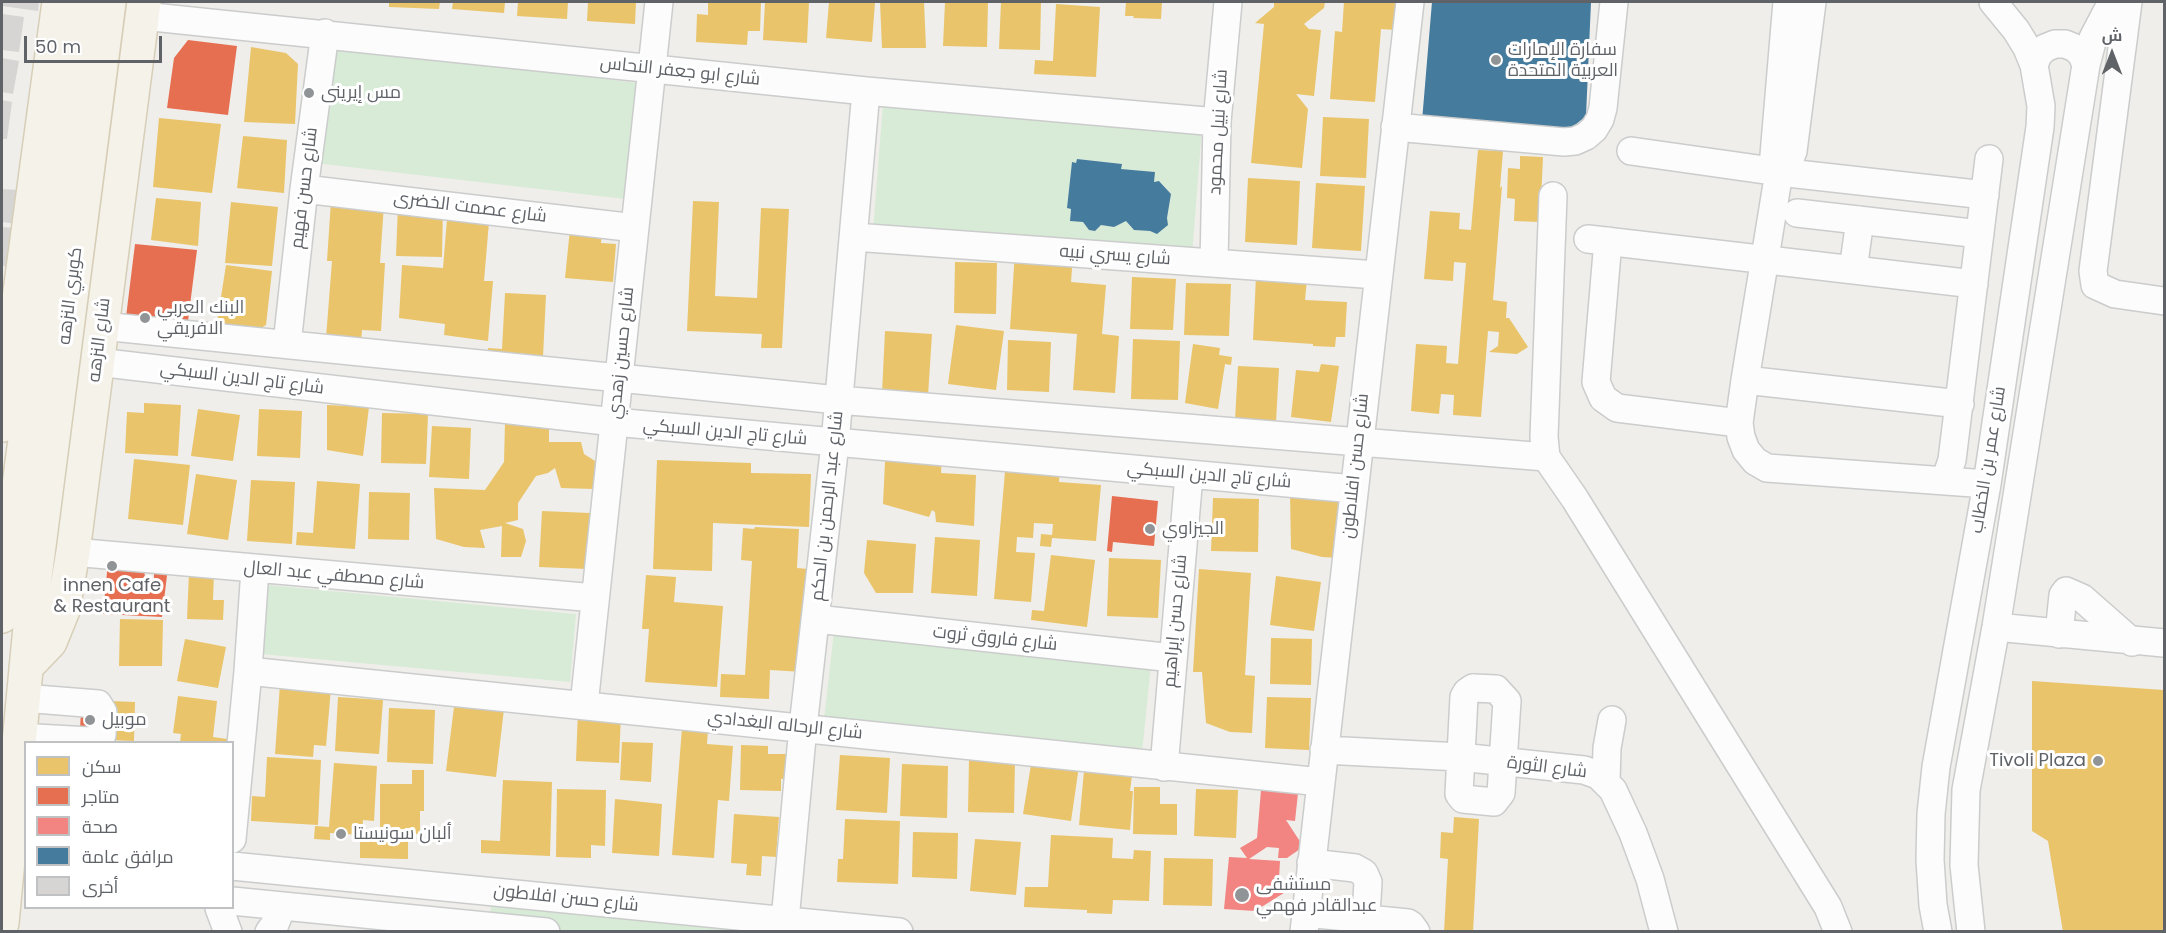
<!DOCTYPE html>
<meta charset="utf-8">
<style>
body{margin:0}
#map{position:relative;width:2166px;height:933px;overflow:hidden;background:#efeeea;font-family:Poppins,Cairo,sans-serif}
canvas{display:block}
.frame{position:absolute;inset:0;border:3px solid #5f6368;pointer-events:none}
.legend{position:absolute;left:24px;top:741px;width:210px;height:168px;box-sizing:border-box;background:#fff;border:2px solid #bfc1c3;margin:0;padding:8px 10px;list-style:none;font-size:18px;color:#5f6368}
.legend li{display:flex;align-items:center;gap:12px;height:30px}
.legend b{width:30px;border:2px solid #bfc1c3}
.north{position:absolute;left:2082px;top:24px;width:60px;height:60px;-webkit-text-stroke:4px #fff;paint-order:stroke;rotate:0deg;font-size:16px;font-weight:700;line-height:24px;text-align:center;color:#5f6368}
.north::after{content:'';display:block;margin:auto;width:21px;height:27px;background:#5f6368;clip-path:polygon(50% 0,100% 100%,50% 72%,0 100%)}
.scale{position:absolute;left:24px;top:36px;width:138px;height:27px;box-sizing:border-box;border:3px solid #5f6368;border-top:0;padding-left:8px;font-size:18px;line-height:21px;white-space:nowrap;color:#5f6368;-webkit-text-stroke:4px #fff;paint-order:stroke}
</style>
<div id="map">
<canvas width="2166" height="933"></canvas>
<div class="frame"></div>
<ul class="legend">
<li><b style="height:16px;background:#e9c46a"></b>سكن</li>
<li><b style="height:16px;background:#e76f51"></b>متاجر</li>
<li><b style="height:16px;background:#f28482"></b>صحة</li>
<li><b style="height:16px;background:#457b9d"></b>مرافق عامة</li>
<li><b style="height:16px;background:#d6d5d3"></b>أخرى</li>
</ul>
<div class="north">ش</div>
<div class="scale">50 m</div>
</div>
<script>
const g = document.querySelector('canvas').getContext('2d');
g.lineJoin = 'round';
function fillPath(path, color) {
  g.fillStyle = color;
  g.fill(path, 'evenodd');
}
function shape(rows) {
  const path = new Path2D();
  for (const r of rows) {
    path.moveTo(r[0], r[1]);
    for (let i = 2; i < r.length; i += 2) path.lineTo(r[i], r[i + 1]);
  }
  return path;
}
function strokePath(path, color, width, dash) {
  g.strokeStyle = color;
  g.lineWidth = width;
  g.lineCap = dash ? 'butt' : 'round';
  g.setLineDash(dash || []);
  g.stroke(path);
}
function drawText(font, color, halo, rows, align = 'center') {
  g.font = font + ' Poppins,Cairo,sans-serif';
  g.lineWidth = 6;
  g.setLineDash([]);
  g.textBaseline = 'middle';
  g.strokeStyle = halo;
  g.fillStyle = color;
  for (const [text, x, y, turn = 0] of rows) {
    g.save();
    g.translate(x, y);
    g.rotate((+turn || 0) * Math.PI / 180);
    g.textAlign = isNaN(turn) ? turn : align;
    if (halo) g.strokeText(text, 0, 0);
    g.fillText(text, 0, 0);
    g.restore();
  }
}
fillPath(shape([
 [329,46,638,83,625,199,315,163],
 [883,103,1202,128,1192,256,873,231],
 [1077,159,1121,164,1121,169,1154,172,1154,182,1160,181,1171,194,1167,218,1150,231,1134,230,1126,221,1114,227,1101,225,1095,231,1089,230,1083,222,1070,221,1071,209,1067,208,1072,163,1076,163],
 [267,585,576,614,570,682,261,654],
 [834,631,1151,665,1142,753,824,720],
 [491,902,793,932,490,932]
]), '#d8ebd6');
fillPath(shape([
 [389,2,440,2,439,9,389,7],
 [453,2,505,2,504,13,452,9],
 [518,2,568,2,567,19,517,16],
 [588,2,636,2,635,24,587,21],
 [708,2,761,2,760,31,748,31,747,45,696,42,697,14,708,15],
 [765,2,809,2,807,43,763,40],
 [829,2,875,2,872,42,826,38],
 [880,2,924,2,926,48,882,48],
 [945,2,988,2,987,47,943,46],
 [1001,2,1041,2,1040,50,999,49],
 [1126,2,1162,2,1161,19,1133,18,1134,16,1125,16],
 [1274,2,1325,2,1324,8,1304,24,1309,29,1321,30,1314,96,1296,94,1308,109,1302,168,1251,163,1264,24,1255,23,1274,7],
 [1344,2,1398,2,1395,30,1381,29,1375,102,1330,99,1335,31,1342,32],
 [1056,4,1100,7,1096,77,1034,74,1035,60,1053,61],
 [251,47,286,53,298,64,295,124,244,122],
 [1323,117,1369,119,1366,178,1320,176],
 [159,118,221,124,212,193,153,187],
 [243,136,287,140,284,193,237,188],
 [1478,150,1503,151,1500,188,1502,186,1493,300,1507,302,1506,318,1509,318,1528,347,1517,354,1489,352,1498,346,1499,332,1488,331,1481,417,1453,415,1454,395,1441,394,1439,414,1411,411,1416,344,1447,346,1446,363,1458,364,1466,263,1454,262,1453,281,1424,279,1430,211,1460,213,1459,229,1471,230],
 [1520,156,1543,157,1540,222,1514,221,1515,199,1507,198,1508,168,1520,169],
 [1248,178,1300,181,1297,245,1245,242],
 [1316,183,1365,186,1361,251,1312,248],
 [156,198,201,202,198,246,151,240],
 [331,201,384,204,380,263,385,263,381,331,362,330,361,341,326,338,332,261,327,261],
 [693,201,719,202,715,296,757,298,761,208,789,209,782,348,761,348,762,334,687,331],
 [231,202,278,207,272,266,225,263],
 [398,205,443,207,442,257,396,256],
 [447,219,489,222,484,281,493,281,488,341,444,335,445,324,399,318,402,265,443,268],
 [570,229,602,232,601,243,616,244,613,282,565,278],
 [1015,251,1073,255,1071,282,1106,285,1102,334,1119,336,1115,393,1073,390,1077,334,1010,329],
 [955,262,997,263,996,314,954,313],
 [226,265,272,271,266,325,253,333,216,329],
 [1256,276,1307,279,1305,300,1347,302,1345,337,1336,337,1335,347,1313,346,1313,344,1253,340],
 [1132,277,1176,279,1173,330,1130,329],
 [1186,283,1231,284,1229,336,1184,335],
 [505,293,546,295,543,357,488,354,488,348,502,349],
 [956,325,1004,331,996,390,948,384],
 [885,331,932,334,928,396,882,393],
 [1133,339,1180,341,1178,400,1131,399],
 [1008,340,1051,342,1049,392,1007,390],
 [1193,344,1220,348,1219,355,1232,357,1231,365,1225,364,1218,409,1185,403],
 [1321,364,1339,366,1331,422,1291,417,1296,370,1319,372],
 [1238,366,1279,368,1276,422,1235,420],
 [144,403,181,405,178,456,125,453,127,412,144,413],
 [327,405,369,407,363,456,327,450],
 [198,409,240,415,233,461,191,456],
 [259,409,302,411,300,458,257,456],
 [382,413,428,414,426,464,381,463],
 [505,422,549,422,549,442,581,442,584,454,595,461,594,489,561,488,555,468,548,473,536,476,518,503,518,520,505,523,523,529,526,541,521,557,501,557,502,526,480,530,485,548,464,547,436,539,434,488,485,490,504,462],
 [432,426,471,428,469,479,429,477],
 [889,452,942,456,941,473,976,475,974,526,936,522,935,512,932,510,929,517,883,504,885,462],
 [134,459,190,465,183,525,128,519],
 [657,460,751,463,751,473,811,474,809,527,713,523,712,571,653,569],
 [1006,460,1060,465,1059,482,1101,485,1096,541,1052,538,1051,547,1040,546,1041,534,1052,535,1053,524,1034,523,1033,538,1017,537,1016,552,1035,553,1031,602,994,599],
 [196,474,237,480,228,540,187,534],
 [251,480,295,482,292,544,247,541],
 [317,481,360,484,355,549,296,545,297,532,313,533],
 [369,492,410,493,409,540,368,539],
 [1290,493,1346,498,1340,558,1322,557,1291,549],
 [1213,498,1259,499,1258,552,1211,551],
 [542,511,590,513,587,569,539,567],
 [755,527,799,529,797,568,808,569,803,672,770,670,769,699,720,697,721,674,745,675,752,561,741,560,743,528,754,529],
 [935,537,980,540,977,596,931,593],
 [867,540,916,544,913,593,876,593,864,573],
 [1051,555,1095,560,1087,627,1031,620,1032,610,1044,611],
 [1109,558,1161,560,1158,618,1107,616],
 [1199,569,1251,573,1245,675,1255,676,1252,733,1230,732,1206,723,1202,672,1193,672],
 [189,572,214,573,213,600,224,600,223,620,187,619],
 [646,575,676,577,674,602,723,606,717,687,645,682,649,629,642,629],
 [1276,576,1321,582,1314,631,1270,625],
 [120,619,163,620,162,666,119,666],
 [1271,638,1312,639,1311,685,1270,684],
 [185,639,226,647,218,688,177,681],
 [2032,681,2164,690,2164,932,2063,932,2048,841,2032,831],
 [280,684,331,688,326,746,314,745,313,757,275,754],
 [178,696,217,701,213,737,234,740,234,742,180,742,181,734,173,733],
 [338,697,383,700,379,754,335,751],
 [1267,697,1311,698,1309,750,1265,748],
 [109,701,135,702,134,741,108,740],
 [475,705,504,709,496,777,446,771,454,707,474,709],
 [389,708,435,710,433,764,387,762],
 [578,711,621,713,619,763,576,761],
 [682,728,708,729,707,744,733,746,729,801,718,800,714,858,672,855],
 [622,742,653,743,651,782,620,780],
 [741,745,768,746,768,754,792,754,792,779,781,779,781,791,740,790],
 [840,755,890,758,887,813,836,810],
 [267,757,321,760,318,825,251,821,252,796,265,797],
 [1032,758,1079,766,1071,821,1023,814],
 [969,759,1015,760,1014,813,968,812],
 [334,763,377,766,374,821,363,820,362,835,330,833,330,840,314,839,315,826,329,827],
 [902,764,948,766,947,818,900,816],
 [412,770,424,770,424,811,420,811,420,834,408,834,408,859,360,858,360,835,380,835,380,784,412,784],
 [1084,771,1132,775,1130,791,1133,791,1130,830,1079,825],
 [503,780,552,782,550,856,481,853,481,840,500,841],
 [1134,787,1160,787,1160,804,1177,804,1177,835,1133,834],
 [557,789,606,790,605,846,591,845,591,858,556,857],
 [1196,789,1238,790,1236,838,1194,836],
 [615,799,662,804,659,856,612,853],
 [734,814,779,817,776,857,762,856,761,876,746,875,747,864,731,863],
 [1454,817,1479,819,1473,932,1444,932,1448,859,1440,858,1441,832,1453,833],
 [845,819,900,821,898,884,837,882,838,859,843,859],
 [913,832,958,833,957,879,912,877],
 [1051,835,1113,838,1112,858,1133,859,1134,850,1151,851,1149,901,1113,900,1112,914,1087,913,1087,910,1024,907,1025,887,1048,887],
 [975,839,1021,842,1016,895,970,891],
 [1164,858,1213,859,1212,906,1163,905]
]), '#e9c46a');
fillPath(shape([
 [188,40,237,46,228,115,167,108,174,58],
 [135,244,197,250,187,329,125,325],
 [1112,496,1158,501,1154,546,1113,542,1112,552,1107,551],
 [108,562,144,564,145,580,154,580,154,566,168,567,162,617,103,614],
 [81,708,99,709,98,732,80,731]
]), '#e76f51');
fillPath(shape([
 [1261,790,1298,793,1295,821,1286,820,1301,843,1300,849,1287,858,1278,858,1279,848,1267,847,1249,859,1280,861,1279,879,1287,891,1255,911,1224,909,1229,857,1247,858,1240,848,1257,838]
]), '#f28482');
fillPath(shape([
 [1432,2,1591,2,1586,116,1563,135,1422,121],
 [1077,159,1122,164,1121,169,1155,172,1154,182,1159,181,1171,194,1167,218,1168,225,1157,234,1150,231,1134,230,1126,221,1114,227,1101,225,1095,231,1089,230,1083,222,1070,221,1071,209,1067,208,1072,162,1076,163]
]), '#457b9d');
fillPath(shape([
 [2,2,39,2,38,11,2,6],
 [2,14,24,17,19,52,2,50],
 [2,58,19,61,13,94,2,92],
 [2,100,12,102,7,139,2,139],
 [2,189,18,190,16,224,2,222],
 [2,227,15,228,13,267,2,266]
]), '#d6d5d3');
const minor = shape([
 [1787,2,1774,155,1779,172,1745,380,1739,423,1741,437,1746,450,1755,461,1767,468,1987,484],
 [2128,2,2093,271,2095,285,2115,294,2164,301],
 [143,16,866,91,1217,122],
 [2034,65,2038,55,2045,48,2055,44,2065,44,2075,48,2082,55,2086,65],
 [1395,127,1564,142,1575,141,1586,136,1594,129,1600,119,1603,108,1614,2],
 [1631,151,1779,172,1985,195],
 [1779,172,1790,159,1793,151,1812,2],
 [304,189,635,228],
 [1553,196,1544,437,1546,457,1575,499,1828,907,1838,932],
 [1797,213,1980,234],
 [854,237,1377,275],
 [1588,239,1974,284],
 [1608,241,1596,382,1603,398,1617,408,1739,423],
 [1214,263,1217,122,1228,2],
 [1853,270,1860,220],
 [102,326,838,400,1546,457],
 [287,344,304,189,325,33],
 [97,362,614,422,1354,489],
 [1745,380,1960,404],
 [1945,481,1952,460,1989,159],
 [73,552,595,598],
 [816,619,1173,658],
 [1996,627,2164,643],
 [2059,634,2063,595,2066,591,2082,598,2132,642],
 [248,671,1321,782],
 [1473,688,1496,689,1507,701,1501,793,1494,802,1463,799,1459,794,1464,697,1467,692,1473,688],
 [584,705,659,2],
 [19,737,89,741,97,739,102,735,103,712,98,704,23,698],
 [1324,750,1460,757,1584,770,1598,775,1613,790,1633,833,1650,879,1664,932],
 [1164,767,1189,475],
 [1606,781,1607,748,1612,720],
 [232,839,248,671,255,569],
 [1311,863,1355,868,1364,873,1368,882,1365,932],
 [232,866,899,932],
 [232,901,546,932],
 [219,908,228,932],
 [1306,913,1408,923,1411,925,1416,932],
 [785,920,803,727,835,443,866,91],
 [269,932,275,924,282,906],
 [1304,932,1410,2],
 [1938,932,1933,905,1930,860,1931,814,1936,767,1987,484,2040,127,2041,106,2034,65,2027,48,2016,30,1993,2],
 [1971,932,1964,865,1966,790,1996,627,2086,65,2093,38,2112,2]
]);
const major = shape([
 [2,425,59,2],
 [2,616,82,2],
 [26,667,50,642,63,610,73,552,144,2],
 [2,923,34,585,109,2]
]);
strokePath(minor, '#cbcccc', 30);
strokePath(major, '#d7ceb8', 36);
strokePath(minor, '#fdfcfc', 27);
strokePath(major, '#f4f2e9', 33);
for (const [x, y, r, color] of [
 [1496,60,6,"#919496"],
 [309,93,6,"#919496"],
 [145,318,6,"#919496"],
 [1150,529,6,"#919496"],
 [112,566,6,"#919496"],
 [90,720,6,"#919496"],
 [2098,761,6,"#919496"],
 [341,834,6,"#919496"],
 [1242,895,8,"#919496"]
]) {
  const dot = new Path2D();
  dot.arc(x, y, r, 0, 2 * Math.PI);
  g.fillStyle = color;
  g.fill(dot);
  strokePath(dot, '#fff', 2);
}
drawText('18px', '#5f6368', '#fff', [
 ["سفارة الإمارات",1508,50],
 ["العربية المتحدة",1508,71],
 ["مس إيرينى",321,93],
 ["البنك العربي",157,308],
 ["الافريقي",157,329],
 ["الجيزاوي",1162,529],
 ["innen Cafe",112,586,"center"],
 ["& Restaurant",112,607,"center"],
 ["موبيل",102,720],
 ["Tivoli Plaza",2086,761,"right"],
 ["ألبان سونيستا",353,834],
 ["مستشفى",1256,885],
 ["عبدالقادر فهمي",1256,906]
], 'left');
drawText('18px', '#5f6368', '#fff', [
 ["شارع ابو جعفر النحاس",680,72,6],
 ["شارع نبيل محمود",1219,132,-87],
 ["شارع حسن فهيم",305,188,-83],
 ["شارع عصمت الخضرى",470,208,7],
 ["شارع يسري نبيه",1115,256,4],
 ["كوبري النزهه",71,296,-83],
 ["شارع النزهه",100,340,-83],
 ["شارع حسين زهدي",622,353,-84],
 ["شارع تاج الدين السبكي",242,379,7],
 ["شارع تاج الدين السبكي",725,433,5],
 ["شارع عمر بن الخطاب",1989,460,-81],
 ["شارع حسن افلاطون",1356,466,-84],
 ["شارع تاج الدين السبكي",1209,476,5],
 ["شارع عبد الرحمن بن الحكم",828,506,-84],
 ["شارع مصطفي عبد العال",334,576,5],
 ["شارع حسن إبراهيم",1176,621,-85],
 ["شارع فاروق ثروت",995,639,6],
 ["شارع الرحاله البغدادي",785,726,6],
 ["شارع الثورة",1547,768,7],
 ["شارع حسن افلاطون",566,899,6]
]);
</script>
